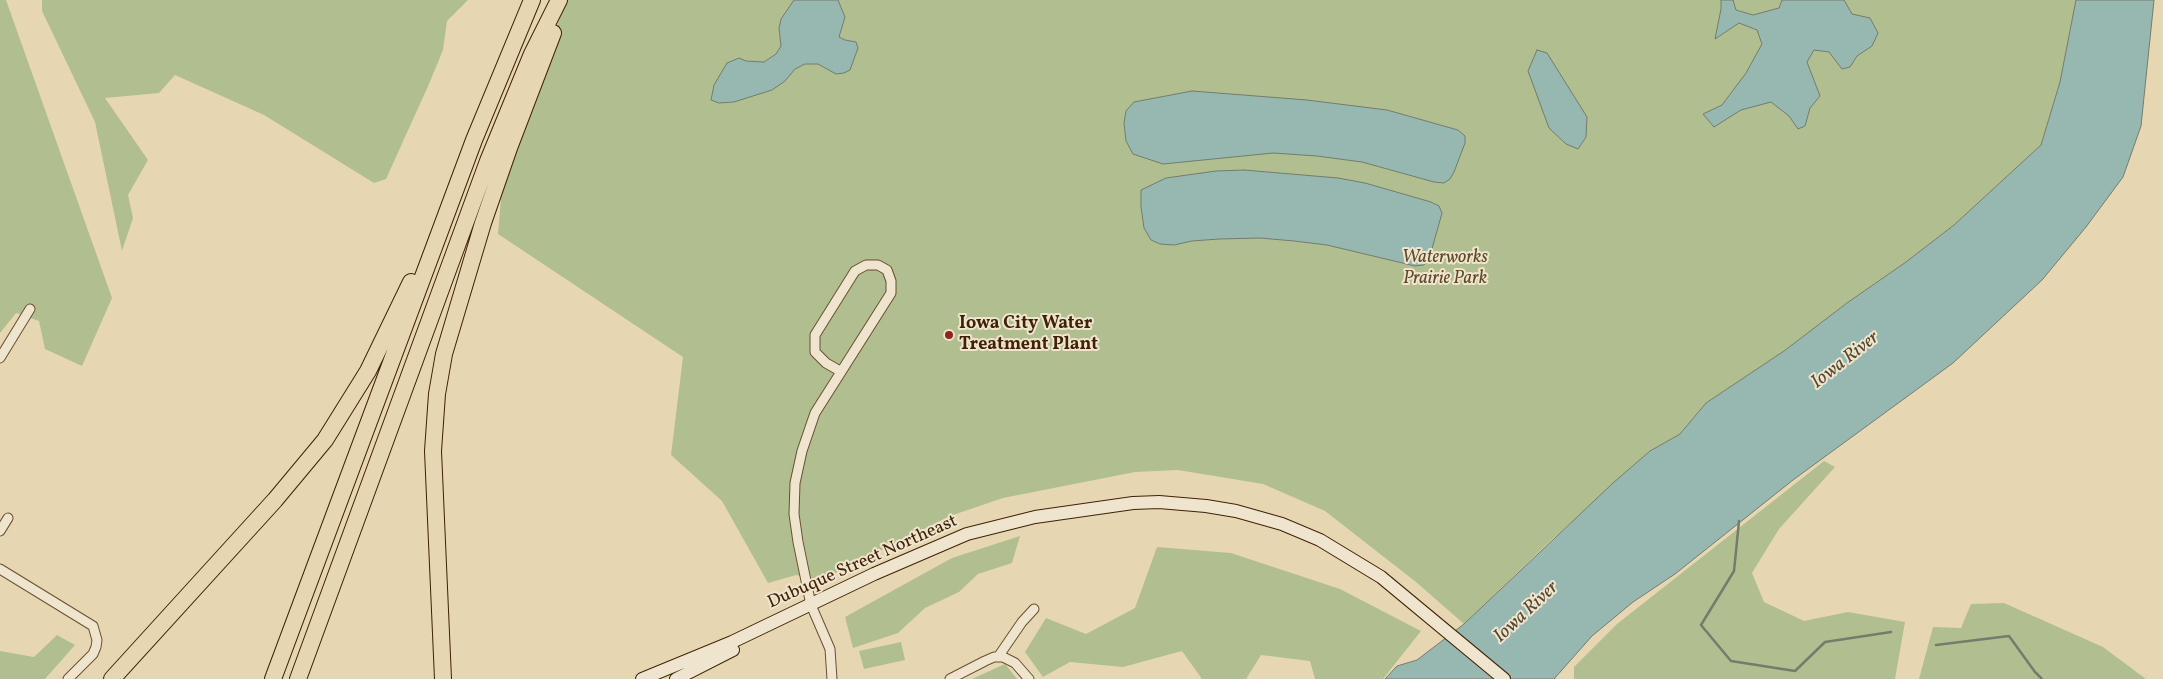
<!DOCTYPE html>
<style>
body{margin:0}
canvas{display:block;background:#e7d6b2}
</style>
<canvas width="2163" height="679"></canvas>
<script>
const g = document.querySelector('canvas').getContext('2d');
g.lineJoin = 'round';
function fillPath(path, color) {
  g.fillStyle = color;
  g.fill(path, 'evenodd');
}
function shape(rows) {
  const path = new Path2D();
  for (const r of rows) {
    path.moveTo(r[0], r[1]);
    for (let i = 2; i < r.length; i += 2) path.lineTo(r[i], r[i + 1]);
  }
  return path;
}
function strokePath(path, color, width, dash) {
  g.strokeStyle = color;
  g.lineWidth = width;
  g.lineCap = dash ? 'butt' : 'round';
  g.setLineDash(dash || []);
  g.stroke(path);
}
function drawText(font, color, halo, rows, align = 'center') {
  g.font = font + ' Vollkorn,serif';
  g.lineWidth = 4;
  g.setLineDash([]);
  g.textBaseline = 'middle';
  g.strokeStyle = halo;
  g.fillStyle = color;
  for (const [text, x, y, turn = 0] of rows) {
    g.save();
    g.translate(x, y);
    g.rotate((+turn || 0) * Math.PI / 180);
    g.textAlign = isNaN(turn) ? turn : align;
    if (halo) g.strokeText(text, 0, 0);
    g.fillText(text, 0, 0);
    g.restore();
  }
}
fillPath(shape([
 [0,0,6,0,112,298,82,366,45,349,39,321,16,313,0,333],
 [42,0,468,0,447,21,443,50,429,84,386,179,374,183,264,115,175,75,159,93,105,98,148,160,128,195,133,218,122,251,95,122,42,11],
 [567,0,2076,0,2060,82,2041,145,1954,225,1906,262,1847,303,1784,351,1706,403,1680,434,1650,451,1546,545,1464,624,1416,582,1325,511,1263,484,1178,470,1135,472,1003,498,950,516,807,587,805,577,796,575,768,583,722,501,671,455,683,357,498,234,504,162],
 [1824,461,1835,467,1779,529,1752,573,1764,602,1804,621,1848,612,1905,622,1895,679,1574,679,1574,667,1617,624],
 [1020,536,1012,563,978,574,959,592,925,608,898,633,853,648,845,617,952,558],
 [1157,547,1231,553,1340,589,1421,631,1383,679,1315,679,1310,661,1261,655,1246,679,1202,679,1182,651,1123,667,1070,662,1043,677,1025,652,1046,618,1086,634,1135,608],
 [2004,603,2103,647,2146,679,1919,679,1933,627,1961,628,1971,604],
 [57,635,75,645,45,679,0,679,0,651,34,657],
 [901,642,905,660,864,669,859,651],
 [1005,664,1017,679,972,679]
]), '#b1bf90');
const water = shape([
 [794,0,838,0,845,17,839,37,845,40,856,42,858,48,850,70,844,73,836,74,818,64,805,64,795,69,785,81,772,90,734,102,719,103,711,100,714,85,727,63,739,58,746,61,764,62,776,54,781,46,779,28,781,19,794,0],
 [1721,0,1733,0,1736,10,1753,15,1779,8,1782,0,1844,0,1852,14,1870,18,1878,33,1872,46,1857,56,1850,67,1842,69,1829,52,1814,50,1807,62,1820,96,1810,108,1805,126,1798,129,1789,116,1771,102,1741,110,1714,127,1703,114,1722,105,1746,73,1762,44,1757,30,1739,23,1715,39,1721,9,1721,0],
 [2076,0,2154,0,2141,126,2123,177,2086,227,2042,280,1953,363,1793,480,1675,574,1633,602,1592,636,1554,679,1385,679,1397,666,1417,660,1464,624,1613,483,1650,451,1680,434,1706,403,1784,351,1847,303,1906,262,1954,225,2041,145,2060,82,2076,0],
 [1537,50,1547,53,1587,117,1586,137,1578,149,1566,144,1549,128,1528,71,1537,50],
 [1192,91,1307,100,1387,110,1458,130,1465,136,1465,143,1454,172,1450,179,1444,183,1434,182,1362,162,1317,156,1273,153,1163,164,1133,154,1126,141,1124,123,1126,111,1134,102,1192,91],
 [1244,170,1338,178,1365,183,1431,202,1439,206,1442,213,1430,256,1424,265,1415,266,1327,245,1294,241,1260,238,1219,239,1192,241,1174,245,1160,244,1151,240,1144,228,1141,207,1141,190,1166,178,1216,171,1244,170]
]);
fillPath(water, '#97b8b1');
strokePath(water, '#747c6c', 1);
strokePath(shape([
 [1739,521,1734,571,1701,625,1731,661,1795,671,1825,642,1891,632],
 [1936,645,2009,636,2035,672,2042,679]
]), '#747c6c', 2.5);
const minor = shape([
 [0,358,30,309],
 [0,531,8,518],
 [0,569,93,626,97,640,96,647,93,654,68,679],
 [998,657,1022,622,1034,609],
 [832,679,830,649,811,605,798,542,794,514,795,483,802,451,815,413,891,293,891,281,887,270,878,265,866,265,855,271,815,335,815,352,826,363,840,371],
 [950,679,985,661,994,657,1003,657,1015,663,1029,679]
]);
const secondary = shape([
 [642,679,732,642,874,574,967,534,1035,517,1133,503,1159,502,1206,506,1236,511,1282,524,1320,540,1381,577,1504,679],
 [676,679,733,650]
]);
const motorway = shape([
 [112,679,275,500,325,440,368,371,411,282],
 [273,679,474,140,532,0],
 [298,679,488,161,532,54,559,0],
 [443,679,433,451,437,394,444,354,483,223,509,148,553,33]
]);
strokePath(minor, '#694f30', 11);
strokePath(secondary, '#3f2205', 14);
strokePath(motorway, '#3f2205', 18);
strokePath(minor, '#efe4cd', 9);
strokePath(secondary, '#efe4cd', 12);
strokePath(motorway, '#e7d6b2', 16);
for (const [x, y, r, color] of [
 [949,335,5,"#8f2418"]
]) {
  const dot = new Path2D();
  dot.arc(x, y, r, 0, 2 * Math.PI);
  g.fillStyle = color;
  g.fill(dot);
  strokePath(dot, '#efe4cd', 2);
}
drawText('italic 18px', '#5c4928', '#efe4cd', [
 ["Waterworks",1445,259],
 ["Prairie Park",1445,280]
]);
drawText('bold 18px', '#3f2205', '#efe4cd', [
 ["Iowa City Water",959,325],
 ["Treatment Plant",959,346]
], 'left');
drawText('18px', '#3f2205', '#efe4cd', [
 ["Dubuque Street Northeast",863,563,-24]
]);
drawText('italic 19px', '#554830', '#efe4cd', [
 ["Iowa River",1846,361,-38],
 ["Iowa River",1527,613,-43]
]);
</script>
